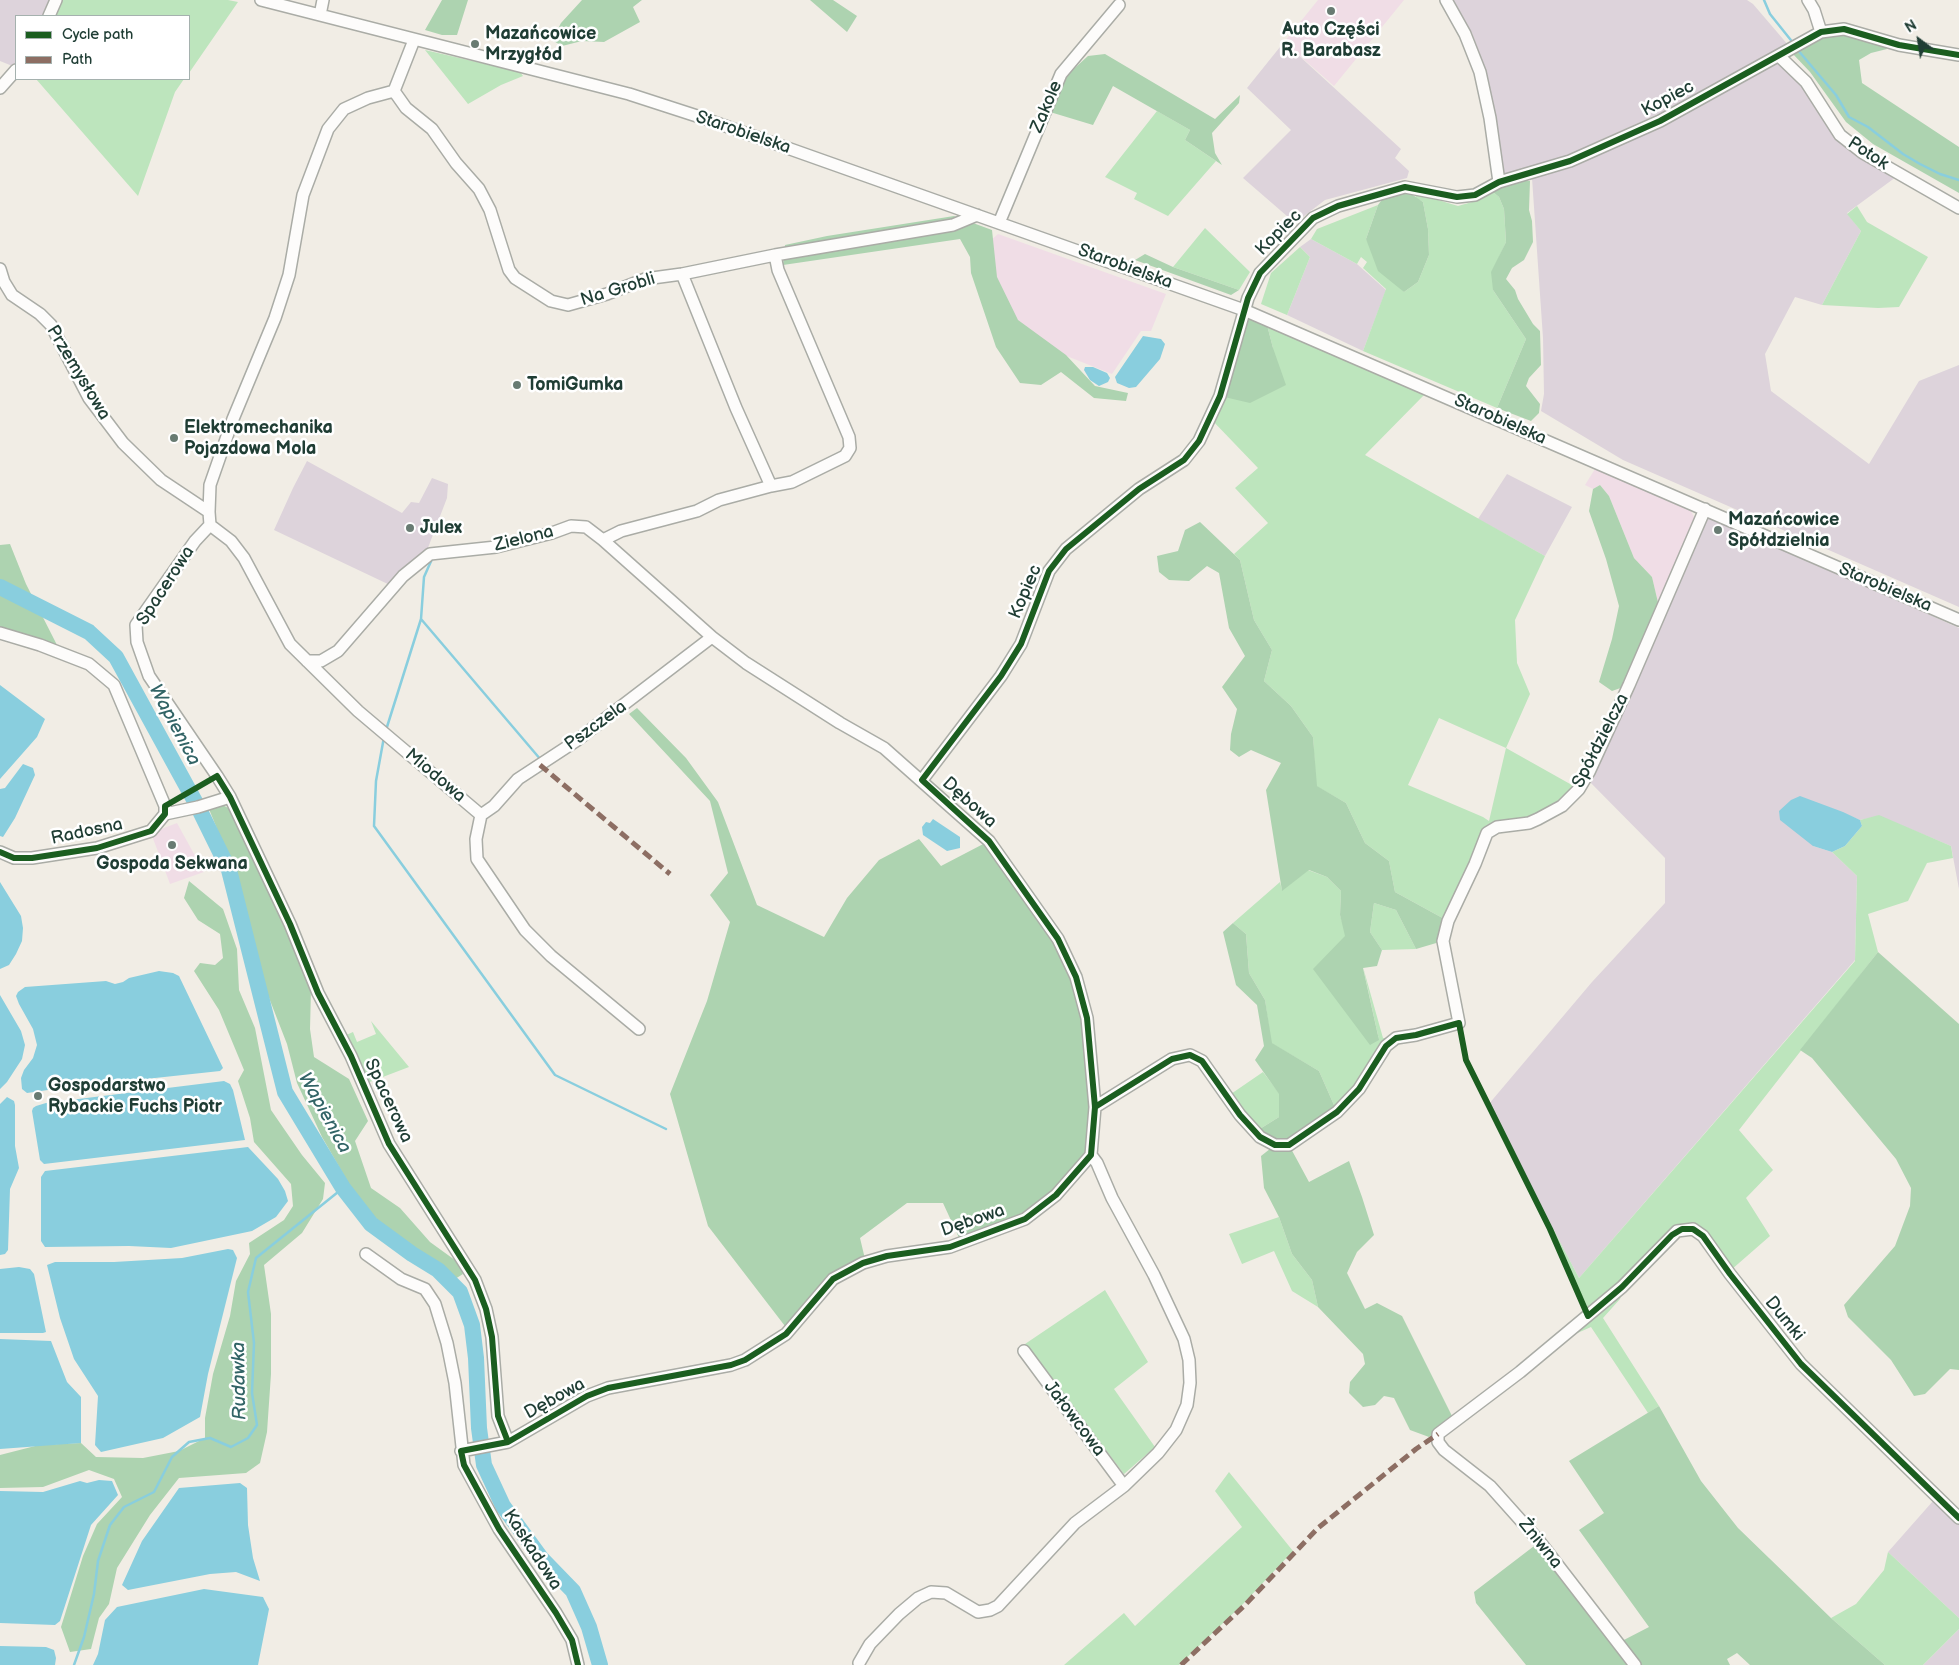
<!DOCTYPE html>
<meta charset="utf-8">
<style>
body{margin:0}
#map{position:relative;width:1959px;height:1665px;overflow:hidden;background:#f1ede5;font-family:"Balsamiq Sans",sans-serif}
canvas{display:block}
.legend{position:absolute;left:15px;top:15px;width:175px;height:65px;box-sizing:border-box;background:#fff;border:1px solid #a5b1ae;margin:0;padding:6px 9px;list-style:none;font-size:15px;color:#1f3d34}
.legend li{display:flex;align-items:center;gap:10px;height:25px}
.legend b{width:25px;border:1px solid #a5b1ae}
.north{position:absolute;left:1894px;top:15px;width:50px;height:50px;-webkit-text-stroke:4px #fff;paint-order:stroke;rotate:329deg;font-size:14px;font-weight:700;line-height:20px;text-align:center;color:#1f3d34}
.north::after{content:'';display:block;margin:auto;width:18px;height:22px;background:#1f3d34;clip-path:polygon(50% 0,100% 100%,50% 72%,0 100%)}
</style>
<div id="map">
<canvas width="1959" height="1665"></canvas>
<ul class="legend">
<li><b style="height:6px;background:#1b5e20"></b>Cycle path</li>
<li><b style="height:6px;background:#8d6e63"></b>Path</li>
</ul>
<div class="north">N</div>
</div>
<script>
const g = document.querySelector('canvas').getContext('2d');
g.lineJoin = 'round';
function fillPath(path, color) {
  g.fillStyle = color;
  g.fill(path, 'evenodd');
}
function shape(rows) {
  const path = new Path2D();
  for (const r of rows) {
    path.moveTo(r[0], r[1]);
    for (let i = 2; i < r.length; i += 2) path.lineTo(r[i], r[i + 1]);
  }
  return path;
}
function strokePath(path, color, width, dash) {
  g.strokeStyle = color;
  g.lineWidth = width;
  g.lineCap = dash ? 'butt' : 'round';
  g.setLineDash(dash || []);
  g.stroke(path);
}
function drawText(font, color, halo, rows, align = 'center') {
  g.font = font + ' "Balsamiq Sans",sans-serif';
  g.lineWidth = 5;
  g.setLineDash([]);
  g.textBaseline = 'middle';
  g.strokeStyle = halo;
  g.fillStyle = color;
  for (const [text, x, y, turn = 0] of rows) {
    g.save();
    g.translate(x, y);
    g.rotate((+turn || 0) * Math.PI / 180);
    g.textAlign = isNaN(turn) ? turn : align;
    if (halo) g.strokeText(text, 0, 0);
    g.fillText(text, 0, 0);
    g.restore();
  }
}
fillPath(shape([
 [1318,0,1404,0,1334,86,1284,42],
 [998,234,1166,294,1151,331,1141,331,1112,374,1059,353,1019,324,993,274,989,242],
 [1595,469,1691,511,1695,519,1670,574,1660,611,1652,577,1634,558,1609,496,1600,485,1593,489,1585,485],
 [177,823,204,872,170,884,151,833]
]), '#f0dde6');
fillPath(shape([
 [0,0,53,0,46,16,16,16,15,67,0,61],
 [1452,0,1747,0,1753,4,1789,46,1658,114,1568,155,1504,175,1485,68,1472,33],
 [1284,42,1401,149,1395,158,1409,171,1407,178,1325,200,1295,223,1243,178,1291,130,1247,88],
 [1779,60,1804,85,1837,139,1896,177,1847,213,1861,231,1822,305,1795,297,1765,354,1771,391,1869,464,1919,381,1959,365,1959,607,1623,460,1541,411,1544,394,1543,338,1532,178,1571,168,1669,122],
 [1311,239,1357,264,1386,290,1363,351,1287,315,1310,257,1300,247],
 [307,461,402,513,411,502,419,503,432,478,448,484,447,498,426,553,392,586,274,530,293,488],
 [1507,474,1572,507,1545,556,1478,519],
 [1708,516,1959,628,1959,889,1951,846,1879,816,1860,820,1828,807,1813,846,1832,852,1857,876,1855,960,1579,1278,1488,1105,1592,982,1665,903,1665,858,1586,778],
 [1933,1501,1936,1501,1959,1521,1959,1618,1888,1552],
 [1959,1629,1959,1665,1923,1665]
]), '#ddd3db');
fillPath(shape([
 [62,0,228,0,238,2,189,73,189,16,54,16],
 [425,50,520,72,523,76,501,85,468,104],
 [36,79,184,79,175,92,138,196],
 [1157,111,1190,130,1185,140,1216,161,1168,216,1134,199,1137,193,1105,177],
 [1493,192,1499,197,1504,209,1506,242,1499,257,1493,290,1526,339,1497,408,1363,351,1386,289,1363,268,1367,262,1361,257,1357,264,1311,239,1317,229,1378,205,1366,239,1404,292,1418,282,1429,255,1428,229,1423,202,1416,198,1415,193,1458,206,1472,202],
 [1857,206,1867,222,1928,257,1899,307,1878,308,1822,305,1861,231,1847,214],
 [1205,228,1250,272,1239,290,1173,267],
 [1300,247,1310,257,1287,315,1261,304,1271,273],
 [1267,325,1425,394,1365,455,1545,556,1515,620,1517,663,1530,694,1506,748,1579,789,1562,806,1487,833,1448,921,1395,892,1389,861,1365,843,1346,803,1316,786,1313,737,1291,706,1264,681,1272,650,1254,620,1240,560,1234,554,1268,523,1235,488,1258,468,1210,418,1220,396,1273,348],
 [1439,718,1506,748,1489,821,1483,817,1408,785],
 [1879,815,1951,846,1953,858,1927,863,1908,901,1868,914,1878,952,1739,1130,1773,1170,1746,1198,1770,1236,1731,1270,1688,1226,1622,1285,1589,1310,1488,1105,1579,1278,1855,961,1857,876,1832,852,1845,846,1862,826,1860,820],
 [1308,870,1327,877,1341,891,1340,915,1379,1040,1363,967,1383,1038,1396,1038,1337,1112,1319,1071,1271,1043,1265,1000,1249,973,1246,934,1233,923,1280,882,1282,890],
 [1374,903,1396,910,1416,949,1382,950,1370,932],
 [371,1021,409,1067,367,1083,344,1036,353,1032,357,1042,376,1034],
 [1263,1072,1279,1093,1279,1117,1255,1132,1228,1096],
 [1279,1217,1292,1254,1312,1280,1318,1307,1292,1291,1274,1251,1242,1264,1229,1234],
 [1105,1290,1148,1362,1114,1389,1155,1447,1124,1474,1025,1344],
 [1623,1291,1620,1299,1603,1318,1659,1406,1648,1413,1591,1327,1573,1335,1569,1334],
 [1229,1472,1293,1551,1243,1604,1179,1665,1064,1665,1124,1613,1135,1626,1242,1527,1215,1491],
 [1888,1552,1959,1618,1959,1629,1923,1665,1885,1665,1831,1618,1856,1604,1884,1570]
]), '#bde5bd');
fillPath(shape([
 [442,0,468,0,457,35,442,35,425,30],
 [582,0,642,0,633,7,640,22,604,42,582,41,562,46,552,40,561,23],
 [810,0,833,0,857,16,847,32],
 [1844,32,1884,45,1887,49,1871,53,1859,60,1862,83,1959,147,1959,193,1873,144,1846,122,1810,72,1792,53,1821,36],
 [1105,54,1215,119,1240,95,1239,103,1212,133,1215,153,1222,165,1185,140,1190,130,1113,86,1093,125,1050,112,1067,75,1088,56],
 [1521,181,1530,181,1529,210,1532,221,1533,242,1524,260,1512,268,1506,279,1515,290,1518,299,1533,324,1540,331,1541,365,1529,378,1526,386,1540,404,1539,413,1531,421,1497,408,1526,339,1493,290,1491,272,1506,242,1504,209,1499,197,1493,192,1504,186],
 [1399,193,1410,193,1423,202,1428,229,1429,255,1418,282,1404,292,1378,271,1366,239,1378,205,1384,197],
 [954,216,992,230,997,277,1018,320,1066,355,1095,386,1128,393,1126,401,1094,398,1061,372,1041,385,1020,383,996,347,971,273,970,257,960,239,783,265,785,245,827,236],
 [1145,254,1173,267,1239,290,1231,295,1135,260],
 [1250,319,1267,325,1273,348,1286,385,1250,403,1220,396,1246,322],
 [1600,485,1609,496,1634,558,1652,577,1660,611,1629,685,1612,691,1599,682,1612,639,1619,606,1606,559,1589,511,1593,489],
 [1200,522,1240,560,1254,620,1272,650,1264,681,1291,706,1313,737,1317,786,1346,803,1365,843,1389,861,1395,892,1448,921,1443,941,1416,949,1396,910,1374,903,1370,932,1382,950,1377,966,1363,968,1379,1040,1370,1045,1313,969,1345,936,1340,915,1341,891,1327,877,1309,870,1282,891,1266,790,1281,763,1251,750,1239,757,1230,750,1231,734,1237,709,1222,687,1245,656,1229,628,1219,573,1207,566,1189,581,1169,580,1159,572,1157,556,1178,551,1185,530],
 [10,544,26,584,58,647,0,629,0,545],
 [637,708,686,758,718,802,757,905,824,937,847,898,879,860,919,839,941,866,989,841,1058,939,1087,1018,1091,1155,1054,1194,1024,1216,960,1240,943,1203,907,1203,860,1238,865,1259,831,1277,788,1330,708,1226,670,1094,707,1001,730,922,710,895,728,873,710,801,629,714],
 [223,805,235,812,266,877,311,989,310,1029,314,1057,349,1079,368,1121,355,1141,371,1188,400,1208,430,1242,459,1263,463,1274,455,1279,443,1267,386,1229,357,1198,322,1137,297,1083,287,1044,264,985,237,878,209,809],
 [189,881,223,909,237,949,239,990,255,1028,271,1110,302,1155,325,1183,323,1199,302,1233,264,1265,271,1314,271,1374,267,1432,260,1463,246,1473,179,1478,150,1515,117,1568,109,1604,99,1618,91,1649,70,1652,61,1627,83,1556,97,1524,122,1497,114,1479,89,1470,43,1487,0,1488,0,1455,39,1445,81,1443,96,1457,143,1458,179,1451,205,1438,205,1418,213,1374,230,1316,236,1281,250,1254,249,1243,284,1220,293,1206,291,1184,254,1142,250,1118,238,1081,244,1070,219,1010,194,971,200,963,215,965,223,958,220,934,198,920,184,898],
 [1233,923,1246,934,1249,973,1265,1000,1272,1043,1319,1071,1337,1112,1289,1145,1309,1182,1349,1161,1362,1197,1374,1235,1357,1252,1347,1273,1365,1309,1377,1303,1402,1316,1454,1420,1429,1437,1410,1430,1394,1398,1384,1396,1375,1405,1363,1407,1349,1393,1350,1382,1365,1364,1363,1354,1318,1307,1312,1280,1292,1254,1279,1217,1264,1188,1261,1156,1275,1145,1255,1132,1279,1117,1279,1094,1255,1060,1264,1046,1257,1005,1236,985,1223,932],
 [1878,952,1959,1024,1959,1370,1950,1369,1925,1394,1914,1396,1891,1360,1848,1317,1844,1305,1895,1246,1910,1206,1911,1188,1896,1159,1812,1058,1800,1050],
 [1659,1406,1701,1481,1738,1528,1831,1618,1885,1665,1750,1665,1737,1653,1727,1659,1730,1665,1637,1665,1620,1642,1649,1627,1579,1530,1604,1513,1569,1461],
 [1538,1543,1633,1665,1526,1665,1476,1603,1474,1592]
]), '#add3b0');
fillPath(shape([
 [1143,336,1161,339,1165,344,1160,359,1136,387,1129,388,1117,383,1115,377],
 [1085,367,1093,367,1107,373,1110,378,1108,382,1099,386,1090,380,1084,370],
 [0,685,45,719,37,737,0,779],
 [23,764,33,768,35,775,15,818,3,837,0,836,0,789,5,788],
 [1800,796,1843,812,1860,820,1862,826,1845,846,1832,852,1813,846,1780,820,1779,811,1791,800],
 [933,819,960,837,960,848,947,851,923,835,922,827,926,822,930,823],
 [0,882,21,916,23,928,22,941,16,954,9,965,0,969],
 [159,971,173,973,179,976,223,1068,220,1071,62,1088,27,1093,22,1089,21,1078,24,1070,33,1058,37,1045,33,1029,19,1004,16,996,18,992,25,987,106,981,115,984,123,982,129,978],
 [0,995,21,1031,25,1045,22,1059,7,1082,0,1089],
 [224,1081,230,1084,233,1090,245,1140,44,1164,40,1160,32,1111,33,1108,36,1106,46,1103],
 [7,1097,14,1101,15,1105,15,1146,19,1168,10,1189,8,1250,5,1254,0,1255,0,1104],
 [248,1147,278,1179,285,1191,288,1201,276,1217,252,1231,171,1248,129,1246,45,1247,41,1241,41,1177,45,1171],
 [228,1249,233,1250,237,1258,208,1374,200,1417,163,1438,101,1452,95,1445,98,1396,74,1359,60,1318,47,1265,55,1262,114,1262,182,1258],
 [19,1267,30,1269,34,1274,46,1332,43,1333,0,1333,0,1269],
 [0,1339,51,1341,67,1382,81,1397,81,1443,0,1449],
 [99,1480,112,1481,118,1495,91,1525,60,1621,55,1625,0,1623,0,1491,43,1492,80,1481,87,1483],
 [240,1483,247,1488,248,1525,253,1558,260,1581,236,1572,210,1574,128,1590,122,1585,142,1541,179,1488],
 [204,1589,263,1597,269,1609,258,1665,93,1665,98,1654,105,1620,117,1607],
 [0,1646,46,1647,54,1650,56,1658,55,1665,0,1665]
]), '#89cede');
strokePath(shape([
 [1764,0,1770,14,1794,44],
 [1797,49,1836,95,1849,117,1868,127,1903,154,1920,164,1940,174,1959,180],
 [421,619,541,760],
 [386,730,421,619,424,577,432,559],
 [384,737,376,781,374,826,555,1075,666,1129],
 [74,1665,84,1637,94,1594,98,1561,110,1525,124,1507,154,1492,172,1457,189,1442,210,1438,231,1447,248,1438,257,1425,252,1393,254,1343,248,1292,256,1258,343,1188]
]), '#89cede', 2.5);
strokePath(shape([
 [0,587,89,632,116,657,198,807,229,870,285,1092,343,1188,371,1224,412,1254,438,1270,460,1292,472,1325,476,1358,479,1428,484,1465,503,1506,541,1558,573,1591,589,1627,600,1665]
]), '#89cede', 16);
const minor = shape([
 [261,0,629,94,700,117,1244,310,1959,620],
 [1446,0,1465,34,1480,72,1490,118,1499,182],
 [1808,0,1814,10,1821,32],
 [320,15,323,0],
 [49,16,56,0],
 [414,40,394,91,368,98,344,109,328,129,303,195,289,275,275,318,233,419,210,485,209,512,210,525,195,541,136,625,137,642,149,676,217,776,230,797,290,924,318,993,351,1056,389,1144,475,1280,486,1309,492,1337,498,1416,508,1442],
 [1779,56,1806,82,1840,135,1863,153,1959,208],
 [0,88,16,70],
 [394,91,406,108,432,129,456,163,479,189,490,210,509,270,515,278,551,301,568,305,607,294,645,279,682,274,775,255,953,225,977,215],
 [999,223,1061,74,1119,5],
 [0,269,4,282,12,295,40,314,51,325,89,398,123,443,161,480,209,512],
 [771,486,792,482,845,456,850,448,849,437,778,270,775,255],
 [210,525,231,541,244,558,290,644,358,711,481,815,476,839,477,859,525,930,551,956,639,1029],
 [0,633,40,645,89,664,114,685,165,806,165,814,151,831,97,848,32,858,14,858,0,852],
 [307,661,321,661,338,651,403,576,430,554,496,547,552,533,571,526,586,527,603,540,621,531,697,511,719,500,771,486,736,408,682,274],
 [922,780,1001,676,1021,644,1049,571,1066,549,1139,489,1184,460,1199,441,1220,396,1248,298,1260,273,1313,218,1338,206,1405,187,1457,197,1475,195,1499,182,1570,161,1660,121,1821,32,1844,29,1899,45,1959,55],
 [165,814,198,807,230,797],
 [481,815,494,806,518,779,576,741,712,637],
 [1095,1107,1172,1059,1190,1055,1202,1061,1240,1115,1260,1137,1275,1145,1289,1145,1337,1112,1359,1089,1386,1046,1396,1038,1416,1035,1459,1023,1443,941,1448,921,1475,864,1487,833,1497,827,1529,823,1538,819,1562,806,1579,789,1589,772,1629,685,1705,509],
 [366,1254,401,1279,425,1289,435,1304,447,1343,455,1383,464,1465,499,1529,556,1613,572,1640,578,1665],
 [1024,1351,1124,1486],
 [461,1451,508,1442,587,1396,608,1388,731,1365,745,1360,786,1334,833,1279,863,1263,887,1256,950,1247,1025,1219,1056,1195,1091,1155,1095,1107,1087,1018,1076,977,1058,939,989,841,884,748,840,723,746,663,712,637,603,540],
 [859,1663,870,1644,899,1614,918,1598,931,1592,946,1593,978,1612,990,1610,998,1606,1075,1523,1124,1486,1158,1453,1176,1430,1187,1405,1190,1383,1189,1360,1184,1339,1154,1275,1112,1198,1097,1163,1091,1155],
 [1635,1665,1540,1542,1490,1486,1444,1450,1438,1442,1438,1434,1520,1372,1622,1287,1677,1231,1693,1229,1703,1236,1730,1274,1801,1364,1959,1518]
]);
strokePath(minor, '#aaaca6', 14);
strokePath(minor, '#fdfcfb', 11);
strokePath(shape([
 [540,765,670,874],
 [1181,1665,1245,1605,1318,1528,1416,1449,1438,1434]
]), '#8d6e63', 5, [10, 5]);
strokePath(shape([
 [0,852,14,858,32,858,97,848,151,831,165,814,165,806,217,776,230,797,290,924,318,993,351,1056,389,1144,475,1280,486,1309,492,1337,498,1416,508,1442],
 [1095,1107,1172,1059,1190,1055,1202,1061,1240,1115,1260,1137,1275,1145,1289,1145,1337,1112,1359,1089,1386,1046,1396,1038,1416,1035,1459,1023,1466,1060,1550,1229,1588,1316,1622,1287,1672,1235,1682,1229,1693,1229,1703,1236,1730,1274,1801,1364,1959,1518],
 [578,1665,572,1640,556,1613,499,1529,464,1465,461,1451,508,1442,587,1396,608,1388,731,1365,745,1360,786,1334,833,1279,863,1263,887,1256,950,1247,1025,1219,1056,1195,1091,1155,1095,1107,1087,1018,1076,977,1058,939,989,841,922,780,1001,676,1021,644,1049,571,1066,549,1139,489,1184,460,1199,441,1220,396,1248,298,1260,273,1313,218,1338,206,1405,187,1457,197,1475,195,1499,182,1570,161,1660,121,1821,32,1844,29,1899,45,1959,55]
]), '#1b5e20', 6);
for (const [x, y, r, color] of [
 [1331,11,5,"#687b72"],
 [475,44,5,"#687b72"],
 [517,385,5,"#687b72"],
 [174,438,5,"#687b72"],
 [410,528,5,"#687b72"],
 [1718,530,5,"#687b72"],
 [172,845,5,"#687b72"],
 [38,1096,5,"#687b72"]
]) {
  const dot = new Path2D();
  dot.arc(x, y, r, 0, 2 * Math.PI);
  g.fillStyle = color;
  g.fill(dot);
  strokePath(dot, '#fff', 2);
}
drawText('bold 18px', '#1f3d34', '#fff', [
 ["Auto Części",1331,30,"center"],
 ["R. Barabasz",1331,51,"center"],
 ["Mazańcowice",485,34],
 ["Mrzygłód",485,55],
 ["TomiGumka",527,385],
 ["Elektromechanika",184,428],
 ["Pojazdowa Mola",184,449],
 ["Mazańcowice",1728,520],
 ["Spółdzielnia",1728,541],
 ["Julex",420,528],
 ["Gospoda Sekwana",172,864,"center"],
 ["Gospodarstwo",48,1086],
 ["Rybackie Fuchs Piotr",48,1107]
], 'left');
drawText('18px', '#1f3d34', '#fff', [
 ["Kopiec",1668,99,-28],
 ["Zakole",1047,107,-67],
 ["Starobielska",743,133,19],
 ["Potok",1868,154,33],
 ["Kopiec",1279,233,-45],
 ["Starobielska",1125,267,20],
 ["Na Grobli",618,290,-17],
 ["Przemysłowa",78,373,59],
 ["Starobielska",1500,420,24],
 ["Zielona",524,539,-14],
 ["Spacerowa",166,586,-57],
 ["Starobielska",1885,588,23],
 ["Kopiec",1026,592,-67],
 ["Pszczela",596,726,-36],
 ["Spółdzielcza",1601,741,-63],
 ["Miodowa",435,776,40],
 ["Dębowa",969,803,42],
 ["Radosna",87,832,-12],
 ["Spacerowa",388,1101,65],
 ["Dębowa",973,1221,-19],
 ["Dumki",1784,1319,51],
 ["Dębowa",555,1399,-29],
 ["Jałowcowa",1074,1419,53],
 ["Żniwna",1540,1544,51],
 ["Kaskadowa",532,1550,57]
]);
drawText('italic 19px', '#326466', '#fff', [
 ["Wapienica",174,725,62],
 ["Wapienica",324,1113,61],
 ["Rudawka",240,1381,-91]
]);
</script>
